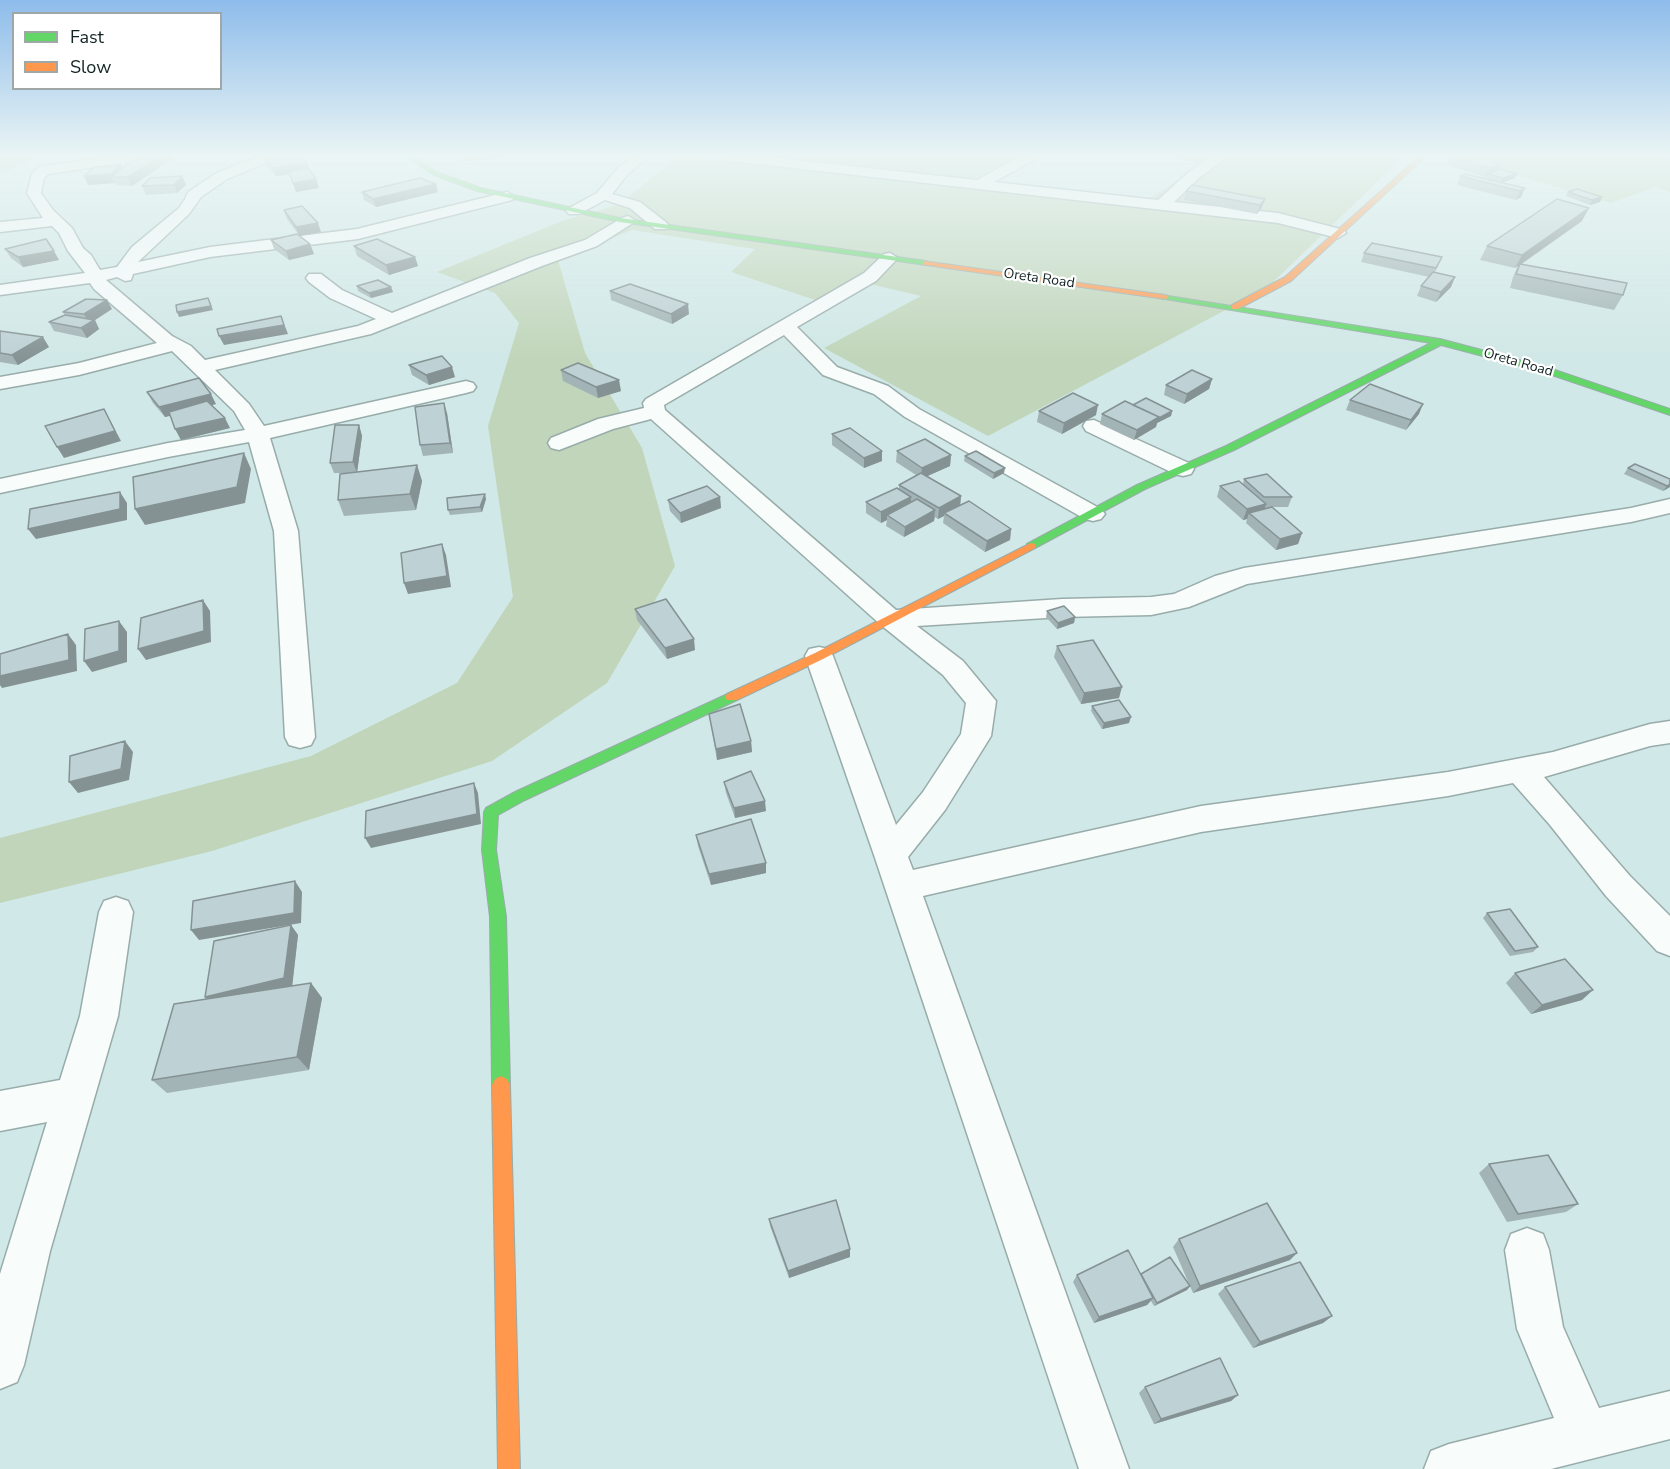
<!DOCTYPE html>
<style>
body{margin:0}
#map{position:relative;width:1670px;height:1469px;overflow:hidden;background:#d0e8e7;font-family:"Nunito Sans",sans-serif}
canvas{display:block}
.legend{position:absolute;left:12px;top:12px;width:210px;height:78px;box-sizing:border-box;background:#fff;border:2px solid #a0a7a7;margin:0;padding:8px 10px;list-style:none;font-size:18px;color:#112322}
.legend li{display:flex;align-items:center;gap:12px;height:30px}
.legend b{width:30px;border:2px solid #a0a7a7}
</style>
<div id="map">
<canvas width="1670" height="1469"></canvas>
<ul class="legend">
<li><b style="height:8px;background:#63d668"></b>Fast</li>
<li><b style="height:8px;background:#ff974d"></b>Slow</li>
</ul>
</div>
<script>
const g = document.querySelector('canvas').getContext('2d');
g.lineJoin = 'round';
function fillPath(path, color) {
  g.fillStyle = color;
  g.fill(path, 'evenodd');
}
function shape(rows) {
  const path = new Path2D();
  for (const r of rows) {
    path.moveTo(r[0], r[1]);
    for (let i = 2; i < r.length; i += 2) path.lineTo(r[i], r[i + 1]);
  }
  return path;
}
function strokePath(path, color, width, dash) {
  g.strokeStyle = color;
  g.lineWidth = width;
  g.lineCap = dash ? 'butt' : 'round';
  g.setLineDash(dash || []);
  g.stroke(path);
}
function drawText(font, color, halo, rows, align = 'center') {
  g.font = font + ' "Nunito Sans",sans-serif';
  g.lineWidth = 4.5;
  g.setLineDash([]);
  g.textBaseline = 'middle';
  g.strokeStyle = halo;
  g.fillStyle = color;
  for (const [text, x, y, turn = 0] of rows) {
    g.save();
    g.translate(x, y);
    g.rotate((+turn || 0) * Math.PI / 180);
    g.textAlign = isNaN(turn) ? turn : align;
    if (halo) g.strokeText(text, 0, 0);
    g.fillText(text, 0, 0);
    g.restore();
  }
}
fillPath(shape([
 [0,156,38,156,0,174],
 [761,156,1020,156,974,178,1145,201,1172,184,1197,163,1168,156,1404,156,1267,288,988,436,824,348,921,296,853,280,818,301,731,272,755,249,632,230,558,260,585,353,642,448,675,566,607,683,492,761,212,851,0,903,0,838,311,756,457,683,513,597,488,426,519,323,495,293,437,272,562,221,618,205,675,159,749,161],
 [1452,156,1670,156,1670,192,1655,187,1611,203]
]), '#c0d5b9');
const street = shape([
 [114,156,148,156,141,160,48,174,44,178,41,193,53,210,72,228,83,248,91,255,100,270,117,267,132,247,179,208,185,199,188,192,217,173,259,156,277,156,275,159,227,179,201,197,189,214,138,262,210,247,357,229,507,192,515,197,512,200,358,239,210,257,133,274,131,280,125,281,117,277,106,280,172,336,191,346,205,360,358,326,376,319,330,298,309,282,306,278,309,274,321,274,342,290,392,313,530,258,585,240,622,218,628,216,636,221,597,246,542,266,371,334,215,370,249,404,264,426,466,381,473,383,476,387,473,391,466,393,270,438,298,531,315,737,311,745,300,748,289,745,285,737,274,531,249,442,168,457,0,493,0,479,168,443,245,430,234,411,172,351,79,375,0,389,0,377,79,363,157,343,94,289,90,283,0,295,0,285,85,273,68,251,59,233,52,226,0,232,0,222,43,218,27,193,32,174,39,167,44,166,114,156],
 [634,156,649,156,628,174,612,194,640,202,667,223,669,226,667,229,655,229,630,208,605,200,579,214,569,214,566,211,569,208,597,193,618,168,634,156],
 [716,156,758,156,977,180,1020,156,1038,156,1036,159,994,182,1158,200,1190,171,1213,156,1229,156,1200,177,1174,202,1278,213,1344,230,1346,233,1338,238,1278,223,723,160,716,156],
 [890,253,898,258,876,281,797,327,837,367,888,386,919,409,1101,509,1105,514,1101,519,1093,521,1085,519,905,417,874,394,823,375,784,335,664,405,665,410,896,610,1062,599,1151,597,1174,594,1215,576,1244,568,1631,508,1670,499,1670,513,1631,522,1247,584,1189,607,1151,615,1062,617,917,626,963,661,996,701,991,736,945,810,908,857,913,870,1201,806,1448,772,1553,752,1650,724,1670,721,1670,743,1650,746,1544,777,1630,876,1670,916,1670,956,1657,951,1606,896,1550,825,1513,783,1448,796,1201,832,923,896,1129,1469,1079,1469,874,855,805,656,809,649,819,647,829,649,833,656,896,825,923,792,961,734,966,703,943,675,881,625,651,419,613,429,559,450,551,448,548,443,551,438,598,419,644,408,643,403,646,399,864,273,884,254,890,253],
 [1094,420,1191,464,1194,469,1191,474,1183,476,1175,474,1086,431,1083,426,1086,421,1094,420],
 [116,897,128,901,133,912,118,1016,50,1251,24,1365,17,1382,0,1389,0,1274,47,1122,0,1131,0,1091,60,1080,80,1016,99,912,104,901,116,897],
 [1527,1228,1543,1234,1549,1250,1563,1327,1599,1408,1670,1391,1670,1439,1551,1469,1424,1469,1431,1451,1449,1444,1554,1418,1517,1329,1505,1250,1511,1234,1527,1228]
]);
const fast = shape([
 [406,156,413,156,436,172,481,188,620,218,926,261,930,263,926,265,620,222,477,191,432,174,406,156],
 [1162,295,1440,339,1546,367,1670,409,1670,415,1540,371,1441,345,1234,450,1145,489,1035,548,1027,548,1027,544,1137,485,1226,446,1431,343,1165,299,1162,299,1162,295],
 [732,692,737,694,739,697,737,700,525,800,498,815,496,850,506,917,510,1085,507,1091,501,1094,495,1091,492,1085,490,917,482,850,484,812,486,808,515,792,732,692]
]);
const slow = shape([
 [1420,156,1426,156,1291,281,1238,309,1232,309,1232,305,1285,277,1420,156],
 [923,261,1165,295,1169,297,1165,299,926,265,923,265,923,261],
 [1031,543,1035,544,1035,548,823,659,737,700,727,700,725,697,727,694,815,653,1031,543],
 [501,1076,507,1079,510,1085,520,1469,498,1469,492,1085,495,1079,501,1076]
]);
strokePath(street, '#98acaa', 3);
strokePath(fast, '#98acaa', 2);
strokePath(slow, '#98acaa', 2);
fillPath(street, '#f8fcfb');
fillPath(fast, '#63d668');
fillPath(slow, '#ff974d');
fillPath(shape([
 [1450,157,1501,164,1499,170,1515,178,1501,183,1525,188,1521,197,1516,200,1457,185,1460,176,1501,182,1486,178,1486,176,1484,177,1447,165],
 [264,158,310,171,316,179,319,188,296,192,290,174,276,176,267,166],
 [172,159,132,186,116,185,114,183,88,185,121,165,122,168],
 [182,176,186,185,177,193,146,195,142,186],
 [1186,191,1265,199,1262,207,1257,214,1184,200],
 [362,192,438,192,376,207,364,200],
 [1568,192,1600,202,1590,205,1566,196],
 [284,210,321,232,299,236,310,244,314,254,289,260,274,249,271,240,299,235,287,219],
 [1582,221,1522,264,1623,295,1614,310,1510,288,1513,277,1518,266,1515,268,1480,260,1487,246],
 [354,246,415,257,418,266,389,275,357,256],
 [5,249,59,260,23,267,11,258],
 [1364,253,1438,266,1435,272,1455,277,1451,287,1436,302,1417,296,1421,286,1429,277,1361,262],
 [357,286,391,287,393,292,371,298,358,291],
 [610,291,689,314,672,324,611,300],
 [112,309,95,320,99,329,87,338,54,331,49,322,65,315,63,312],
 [0,331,49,347,18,365,0,362],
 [409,365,455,377,429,385,412,375],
 [561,370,621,391,598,398,563,381],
 [1212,379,1209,389,1184,404,1164,395,1166,385],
 [147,392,216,404,212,405,230,428,181,440,170,416,165,417,153,403],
 [1350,400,1419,414,1406,430,1346,410],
 [1133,405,1172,411,1171,416,1157,423,1156,427,1134,440,1100,424,1102,414],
 [1039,411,1096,415,1062,434,1037,422],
 [447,413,453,453,423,456,420,445],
 [359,425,362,436,357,472,417,465,422,481,416,510,344,516,338,500,343,473,334,473,330,463],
 [832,434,882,451,882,461,864,468,832,445],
 [897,451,951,455,950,466,927,476,961,496,960,505,1011,529,1010,540,985,552,943,523,944,516,938,519,935,517,934,521,904,537,886,526,887,520,881,523,866,513,866,502,899,489,899,485,916,475,896,462],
 [965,456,1004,473,993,479,964,461],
 [1628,468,1670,487,1663,491,1624,474],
 [1244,479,1292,497,1288,507,1272,507,1302,533,1298,544,1276,550,1246,523,1247,519,1243,520,1217,497,1220,486,1243,484],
 [720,497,721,508,681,523,670,511,668,500],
 [486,499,482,512,450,515,448,510],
 [635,609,695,650,667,659,637,620],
 [1047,611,1075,617,1074,623,1057,629,1046,617],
 [1057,646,1119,698,1081,704,1054,657],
 [1092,706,1129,723,1102,729,1091,711],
 [709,714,751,741,752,752,717,760],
 [724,782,766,811,735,818,726,793],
 [696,835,766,863,766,873,711,885,698,846],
 [1487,913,1538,947,1533,952,1510,956,1483,918],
 [291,925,298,935,292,986,311,983,322,998,309,1070,167,1093,152,1080,206,999,205,997],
 [1515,973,1582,1000,1531,1014,1506,983],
 [1489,1164,1578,1204,1566,1212,1507,1222,1479,1173],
 [769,1219,850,1249,850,1257,789,1278,770,1226],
 [1179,1239,1290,1260,1193,1293,1173,1247],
 [1141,1274,1190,1286,1187,1290,1154,1306,1151,1301,1147,1305,1094,1323,1073,1282,1077,1275],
 [1225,1287,1332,1316,1323,1323,1253,1348,1218,1294],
 [1145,1387,1238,1395,1231,1401,1154,1424,1139,1393]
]), '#a3b4b6');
fillPath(shape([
 [161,156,171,156,172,159,132,186,128,177],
 [462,156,516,156,463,161],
 [307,163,310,171,276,176,273,168],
 [1501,164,1497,172,1488,174,1486,176,1484,177,1488,168],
 [121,165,125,173,111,177,114,183,88,185,84,176],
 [1517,174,1515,178,1501,183,1503,178],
 [182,176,186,185,177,193,174,185],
 [316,179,319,188,296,192,293,183],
 [436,184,438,192,376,207,373,199],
 [1525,188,1521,197,1516,200,1520,191],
 [1602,197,1600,202,1590,205,1592,200],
 [1265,199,1262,207,1257,214,1260,205],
 [1589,208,1582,221,1515,268,1522,255],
 [318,223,321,232,299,236,296,227],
 [310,244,314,254,289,260,286,251],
 [54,251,59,260,23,267,18,257],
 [415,257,418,266,389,275,386,265],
 [1455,277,1451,287,1436,302,1441,292],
 [391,287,393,292,371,298,369,293],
 [208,298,213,310,179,317,177,312],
 [107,300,112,309,95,320,99,329,87,338,81,328,89,323,84,314],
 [688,304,689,314,672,324,671,314],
 [281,316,288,334,224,345,219,336],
 [43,337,49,347,18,365,12,355],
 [452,367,455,377,429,385,426,375],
 [1212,379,1209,389,1184,404,1187,394],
 [619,380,621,391,598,398,596,387],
 [211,394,216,404,165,417,159,407],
 [444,403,447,413,453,453,450,443],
 [1423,404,1419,414,1406,430,1411,420],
 [1098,405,1096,415,1062,434,1064,423],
 [104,409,121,441,64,458,57,447],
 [1172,411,1171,416,1157,423,1156,427,1134,440,1137,430,1159,417],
 [225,418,230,428,181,440,175,429],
 [359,425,362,436,357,473,353,462],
 [882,451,882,461,864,468,864,458],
 [244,453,251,469,245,503,145,525,135,509],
 [951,455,950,466,921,479,922,468],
 [417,465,422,481,416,510,410,494],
 [1005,468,1004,473,993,479,994,473],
 [1670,484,1670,487,1663,491,1667,486],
 [120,492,127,503,127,520,36,539,28,529],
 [485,494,486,499,482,512,480,507],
 [961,496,960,507,944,513,944,516,938,519,939,508],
 [720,497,721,508,681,523,680,513],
 [911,497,911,508,887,515,887,520,881,523,881,512],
 [1266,504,1263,515,1249,513,1247,519,1243,520,1247,509],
 [935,510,934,521,904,537,905,527],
 [1011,529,1010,540,985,552,987,541],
 [1302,533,1298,544,1276,550,1280,539],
 [442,544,446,555,451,587,408,594,404,583],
 [203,600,210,611,211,642,146,660,138,649],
 [1075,617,1074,623,1057,629,1058,623],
 [119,621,127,632,127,662,92,672,84,661],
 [68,634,76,645,77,671,2,688,0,685,0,676],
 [694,639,695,650,667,659,665,648],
 [1122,687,1119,698,1081,704,1084,693],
 [1131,717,1129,723,1102,729,1104,723],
 [125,741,133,752,129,780,78,793,69,782],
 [751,741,752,752,717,760,716,749],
 [474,783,478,793,481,824,371,848,365,838],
 [765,801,766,811,735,818,734,808],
 [766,863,766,873,711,885,709,874],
 [295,881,302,892,301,923,199,940,191,930],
 [291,925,298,935,292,988,214,1007,205,997],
 [311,983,322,998,309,1070,297,1057],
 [1593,990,1582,1000,1531,1014,1542,1005],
 [850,1249,850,1257,789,1278,788,1271],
 [1297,1253,1290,1260,1193,1293,1200,1286],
 [1190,1286,1187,1290,1154,1306,1157,1303],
 [1153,1298,1147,1305,1094,1323,1099,1317],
 [1332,1316,1323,1323,1253,1348,1260,1342],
 [1238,1395,1231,1401,1154,1424,1161,1419]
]), '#859294');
const building = shape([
 [139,156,161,156,128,177,111,177,139,156],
 [286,156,300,156,307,163,273,168,264,158,286,156],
 [1454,156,1475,156,1501,164,1488,168,1450,157,1454,156],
 [121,165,111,174,84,176,95,167,121,165],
 [308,168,316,179,293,183,289,172,308,168],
 [1501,169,1517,174,1503,178,1488,174,1501,169],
 [1465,174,1525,188,1520,191,1460,176,1465,174],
 [182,176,174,185,142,186,150,178,182,176],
 [420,178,436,184,373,199,362,192,420,178],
 [1192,185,1265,199,1260,205,1186,191,1192,185],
 [1577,189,1602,197,1592,200,1568,192,1577,189],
 [1557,199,1589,208,1522,255,1487,246,1557,199],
 [302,206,318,223,296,227,284,210,302,206],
 [297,234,310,244,286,251,271,240,297,234],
 [46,239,54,251,18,257,5,249,46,239],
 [377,239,415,257,386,265,354,246,377,239],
 [1372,243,1442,257,1436,268,1364,253,1372,243],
 [1520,264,1627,283,1623,295,1516,274,1520,264],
 [1433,272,1455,277,1441,292,1421,286,1433,272],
 [378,280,391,287,369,293,357,286,378,280],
 [630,284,688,304,671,314,610,291,630,284],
 [208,298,211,306,177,312,176,305,208,298],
 [86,299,107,300,84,314,63,312,86,299],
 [65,315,94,320,81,328,49,322,65,315],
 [281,316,284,325,219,336,217,329,281,316],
 [0,331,43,337,12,355,0,353,0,331],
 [442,356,452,367,426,375,409,365,442,356],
 [578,363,619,380,596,387,561,370,578,363],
 [1192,370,1212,379,1187,394,1166,385,1192,370],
 [199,378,211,394,159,407,147,392,199,378],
 [1370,384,1423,404,1411,420,1350,400,1370,384],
 [1073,393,1098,405,1064,423,1039,411,1073,393],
 [1146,398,1172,411,1159,418,1159,417,1133,405,1146,398],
 [207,401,225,418,175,429,169,412,207,401],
 [1125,401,1159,417,1137,430,1102,414,1125,401],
 [444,403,450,443,420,445,415,407,444,403],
 [104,409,115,431,57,447,45,426,104,409],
 [335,425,359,425,353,462,330,463,335,425],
 [850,428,882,451,864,458,832,434,850,428],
 [925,439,951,455,922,468,897,451,925,439],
 [976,451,1005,468,994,473,965,456,976,451],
 [244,453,237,487,135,509,133,477,244,453],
 [1635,464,1670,479,1670,484,1667,486,1628,468,1635,464],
 [417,465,410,494,338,500,340,474,417,465],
 [921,473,961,496,939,508,899,485,921,473],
 [1267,474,1292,497,1264,497,1244,479,1267,474],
 [1239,481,1266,504,1247,509,1220,486,1239,481],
 [707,486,720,497,680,513,668,500,707,486],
 [897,488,911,497,881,512,866,502,897,488],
 [120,492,120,509,28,529,30,509,120,492],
 [485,494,480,507,448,510,447,498,485,494],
 [917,499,935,510,905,527,887,515,917,499],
 [969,501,1011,529,987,541,944,513,969,501],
 [1272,507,1302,533,1280,539,1249,513,1272,507],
 [442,544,447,576,404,583,401,553,442,544],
 [666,599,694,639,665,648,635,609,666,599],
 [203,600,204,631,138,649,141,618,203,600],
 [1064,606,1075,617,1058,623,1047,611,1064,606],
 [119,621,119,651,84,661,85,629,119,621],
 [68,634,69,660,0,676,0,654,68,634],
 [1093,640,1122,687,1084,693,1057,646,1093,640],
 [1119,700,1131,717,1104,723,1092,706,1119,700],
 [740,704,751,741,716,749,709,714,740,704],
 [125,741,121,769,69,782,70,756,125,741],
 [751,771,765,801,734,808,724,782,751,771],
 [474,783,477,814,365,838,366,811,474,783],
 [751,819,766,863,709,874,696,835,751,819],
 [295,881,294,913,191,930,193,901,295,881],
 [1510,909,1538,947,1515,951,1487,913,1510,909],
 [291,925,284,978,205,997,214,941,291,925],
 [1565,959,1593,990,1542,1005,1515,973,1565,959],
 [311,983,297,1057,152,1080,174,1004,311,983],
 [1548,1155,1578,1204,1518,1214,1489,1164,1548,1155],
 [836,1200,850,1249,788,1271,769,1219,836,1200],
 [1267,1203,1297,1253,1200,1286,1179,1239,1267,1203],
 [1128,1250,1153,1298,1099,1317,1077,1275,1128,1250],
 [1170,1257,1190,1286,1157,1303,1141,1274,1170,1257],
 [1300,1262,1332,1316,1260,1342,1225,1287,1300,1262],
 [1220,1358,1238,1395,1161,1419,1145,1387,1220,1358]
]);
fillPath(building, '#bed1d4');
strokePath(building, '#859294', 1.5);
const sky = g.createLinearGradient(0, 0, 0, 361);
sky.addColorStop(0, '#8ebceb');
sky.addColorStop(0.43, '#eaf5f4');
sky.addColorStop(1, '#eaf5f400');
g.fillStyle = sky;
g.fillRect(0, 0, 1670, 361);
drawText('14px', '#112322', '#fff', [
 ["Oreta Road",1039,279,8],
 ["Oreta Road",1518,363,16]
]);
</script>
